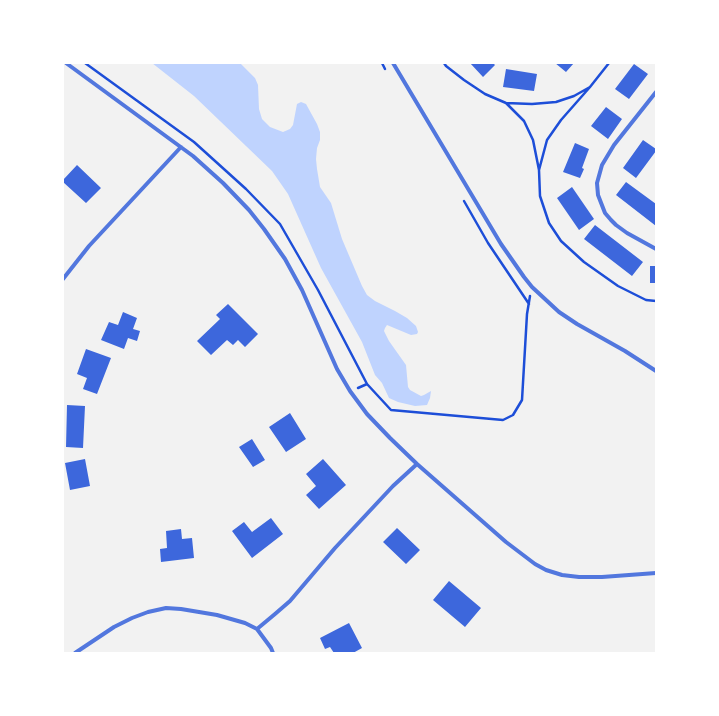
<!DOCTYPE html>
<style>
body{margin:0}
#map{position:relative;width:719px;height:716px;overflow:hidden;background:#f2f2f2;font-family:Inter,sans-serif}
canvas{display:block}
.frame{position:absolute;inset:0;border:64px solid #fff;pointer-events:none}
</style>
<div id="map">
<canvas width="719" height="716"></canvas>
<div class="frame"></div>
</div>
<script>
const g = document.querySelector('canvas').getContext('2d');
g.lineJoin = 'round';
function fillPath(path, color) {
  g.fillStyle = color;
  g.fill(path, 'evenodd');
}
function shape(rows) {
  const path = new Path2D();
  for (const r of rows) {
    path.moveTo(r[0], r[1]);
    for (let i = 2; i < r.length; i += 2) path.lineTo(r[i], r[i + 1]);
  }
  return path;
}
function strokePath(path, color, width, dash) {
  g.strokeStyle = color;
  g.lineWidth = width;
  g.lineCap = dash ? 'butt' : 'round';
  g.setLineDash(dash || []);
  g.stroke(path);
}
fillPath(shape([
 [152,63,240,63,255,78,258,85,259,109,262,119,270,127,283,132,290,129,293,125,297,104,301,102,306,104,317,124,320,132,320,140,317,148,316,159,317,169,320,187,331,203,342,239,362,286,367,295,375,301,395,311,407,318,416,326,418,332,417,334,411,335,387,325,385,328,384,331,389,341,406,365,408,387,410,390,421,396,424,395,431,391,430,398,427,405,415,406,398,402,389,398,382,383,375,375,362,342,321,268,288,194,272,171,194,96]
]), '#bfd3fe');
fillPath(shape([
 [470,63,493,63,495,65,483,77],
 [555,63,574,63,566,72],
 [634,64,648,74,629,99,615,89],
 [506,69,537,74,534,91,503,87],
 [606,107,622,119,608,139,591,126],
 [643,140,656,149,656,151,636,178,623,168],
 [575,143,589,149,582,168,584,169,580,178,563,172],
 [77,165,101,188,86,203,63,182,63,180],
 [626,182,656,204,656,226,616,195],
 [572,187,594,219,579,230,557,198],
 [595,225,643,262,632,276,584,239],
 [650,266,656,266,656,283,650,283],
 [228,304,258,334,245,347,238,340,233,345,227,340,211,355,197,341,220,319,216,315],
 [123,312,137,318,133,329,140,331,137,341,128,338,124,349,101,340,109,322,118,325],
 [86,349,111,358,97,394,83,389,87,378,77,374],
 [67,405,85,406,83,448,66,447],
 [290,413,306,439,286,452,269,427],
 [252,439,265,460,253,467,239,447],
 [85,459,90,486,70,490,65,463],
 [323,459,346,485,319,509,306,495,316,486,306,474],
 [271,518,283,534,252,558,232,531,244,522,252,532],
 [397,528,420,550,406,564,383,542],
 [181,529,182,539,192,538,194,558,161,562,160,549,167,548,166,531],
 [449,581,481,608,465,627,433,600],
 [349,623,362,648,353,653,334,653,330,647,325,649,320,638]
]), '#3d67dc');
strokePath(shape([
 [85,63,194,142,246,189,280,224,318,290,367,384],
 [382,63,385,69],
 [444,63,446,66,464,80,485,94,506,103,532,104,556,102,574,96,590,87,561,120,547,140,539,170,533,140,524,121,506,103],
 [590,87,609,63],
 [539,170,540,196,549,223,561,241,584,262,618,286,646,300,656,301],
 [464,201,488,243,529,304],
 [358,388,367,384,391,410,503,420,513,415,522,400,527,314,530,296]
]), '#1d4ed8', 2.5);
strokePath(shape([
 [66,63,193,156,223,183,249,210,264,229,285,259,302,290,337,369,350,391,367,414,390,438,417,464,506,542,535,564,546,570,562,575,579,577,602,577,656,573],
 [393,63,501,244,524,277,532,287,559,312,577,324,625,351,656,371],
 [656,92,614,145,602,165,597,183,598,195,605,213,611,220,616,225,627,233,656,249],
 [63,279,89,246,181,147],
 [257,629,275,614,290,601,335,548,393,486,417,464],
 [75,653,114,627,132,618,148,612,166,608,181,609,217,615,245,623,257,629,271,648,273,653]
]), '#5277de', 4);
</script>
